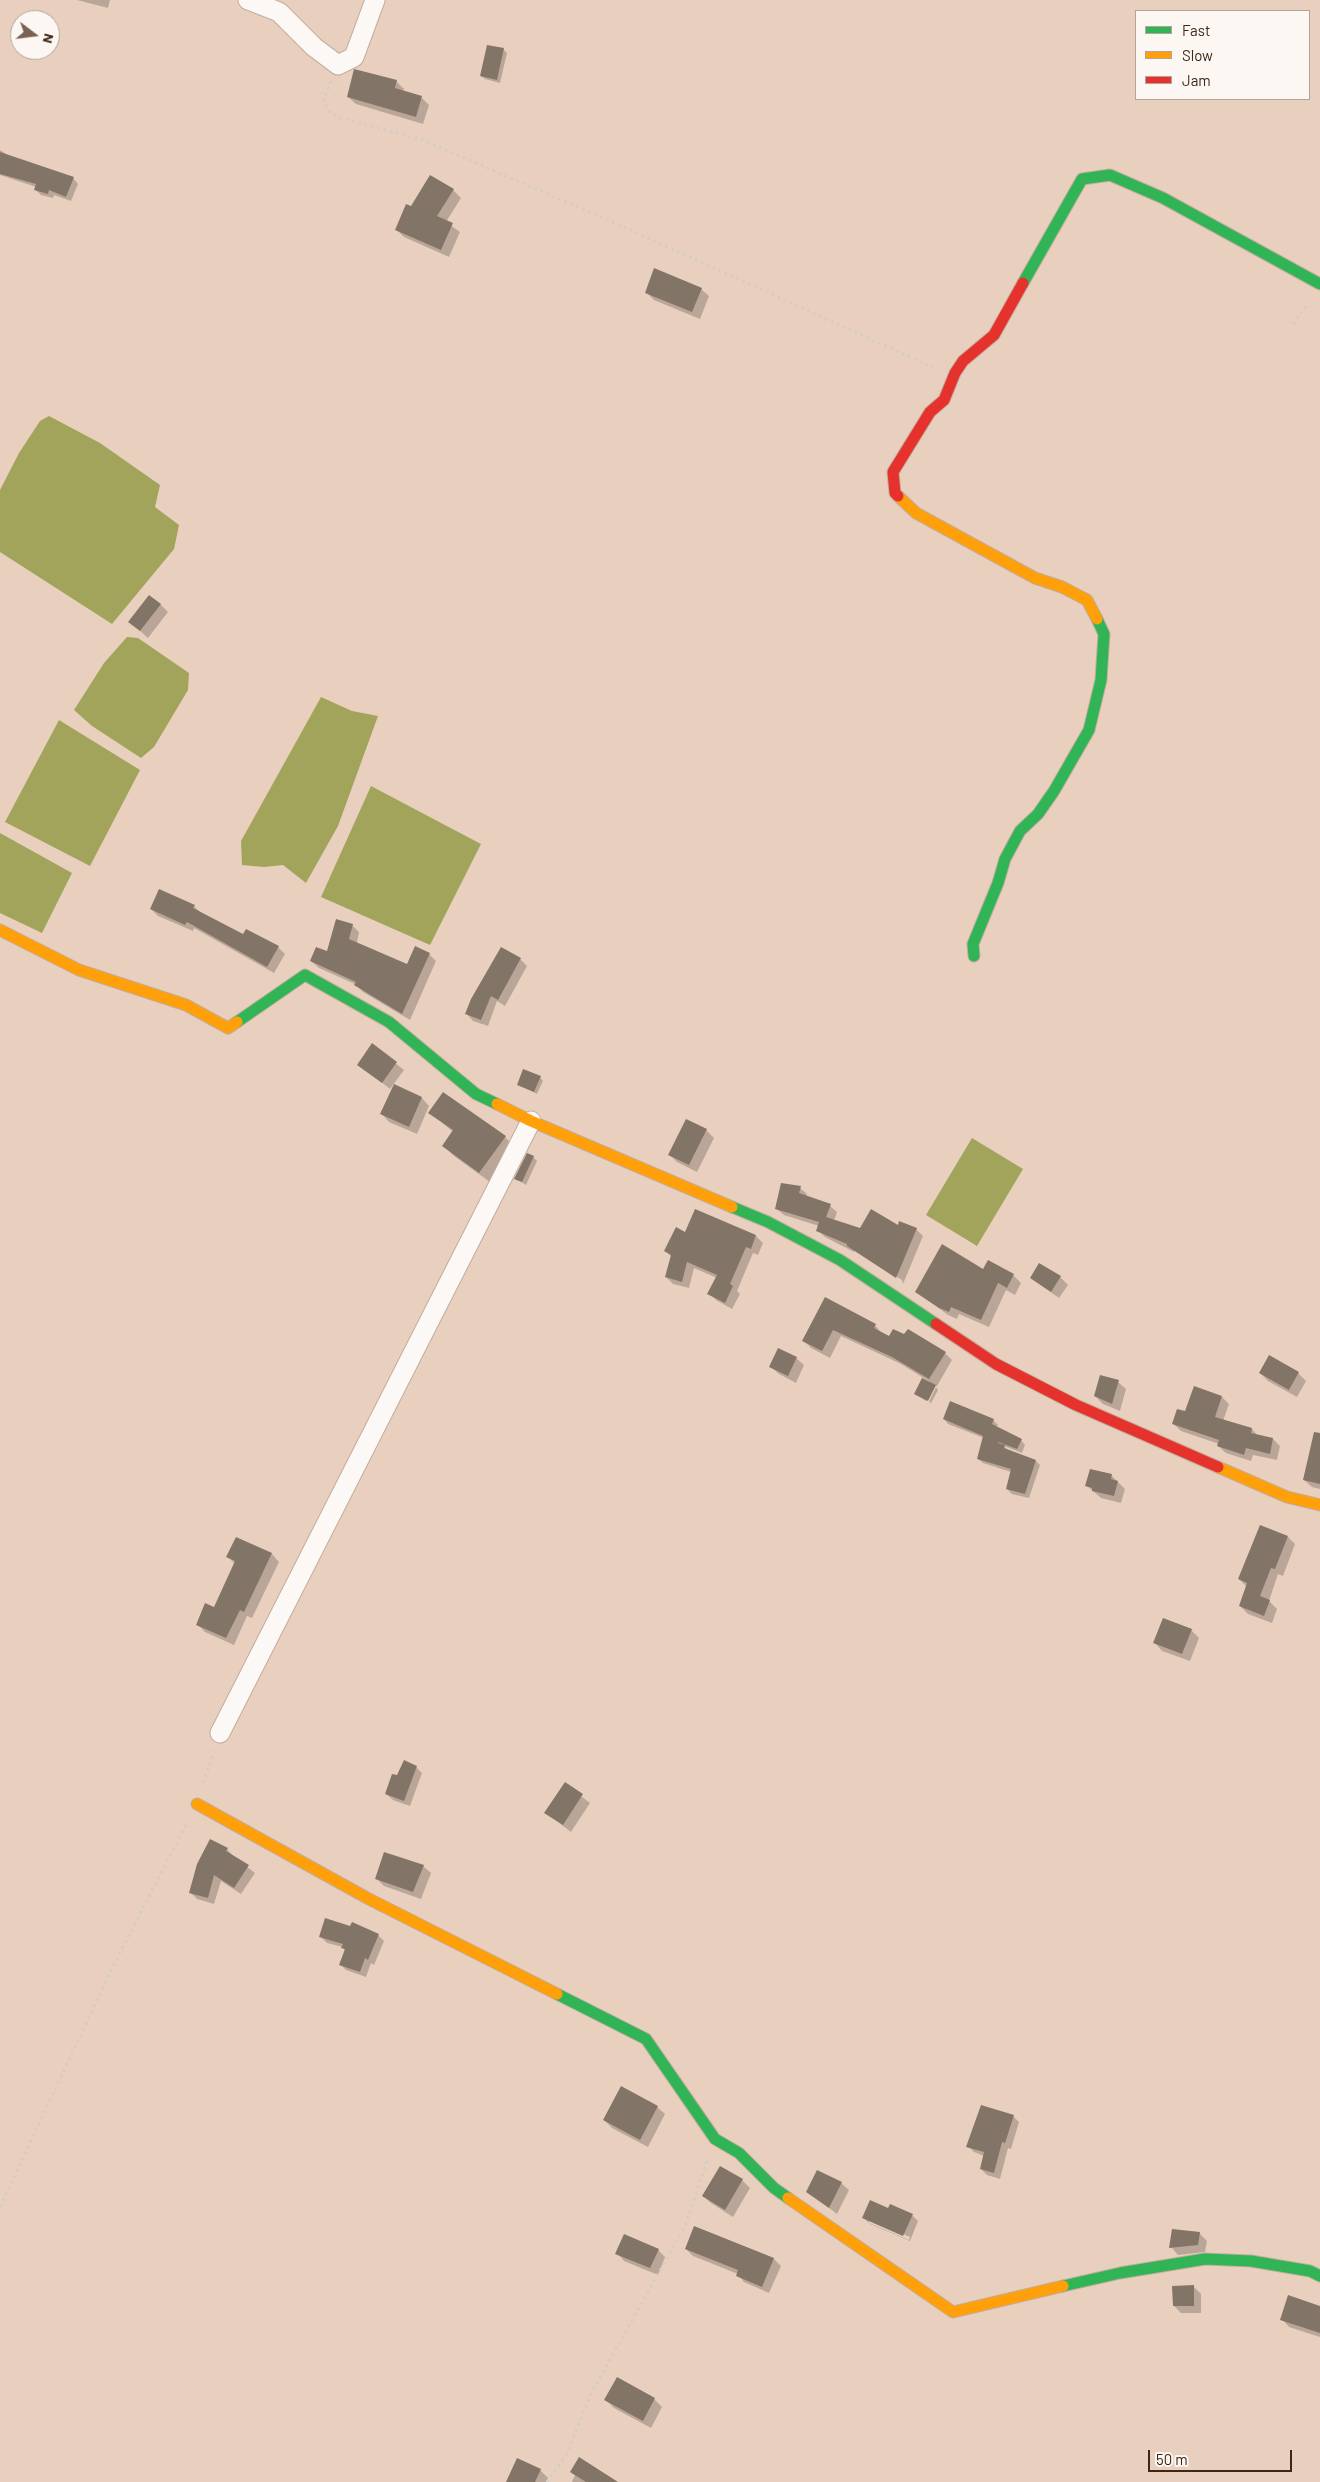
<!DOCTYPE html>
<style>
body{margin:0}
#map{position:relative;width:1320px;height:2482px;overflow:hidden;background:#e9d0be;font-family:Barlow,sans-serif}
canvas{display:block}
.legend{position:absolute;left:1135px;top:10px;width:175px;height:90px;box-sizing:border-box;background:#fdf7f3;border:1px solid #b0a49b;margin:0;padding:6px 9px;list-style:none;font-size:15px;color:#3d2717}
.legend li{display:flex;align-items:center;gap:10px;height:25px}
.legend b{width:25px;border:1px solid #b0a49b}
.north{position:absolute;left:10px;top:10px;width:50px;height:50px;box-sizing:border-box;background:#fdf7f3;border:1px solid #b0a49b;border-radius:50%;rotate:105deg;font-size:14px;font-weight:700;line-height:20px;text-align:center;color:#3d2717}
.north::after{content:'';display:block;margin:auto;width:18px;height:22px;background:#796251;clip-path:polygon(50% 0,100% 100%,50% 72%,0 100%)}
.scale{position:absolute;left:1148px;top:2450px;width:144px;height:22px;box-sizing:border-box;border:2px solid #3d2717;border-top:0;padding-left:6px;font-size:15px;line-height:18px;white-space:nowrap;color:#3d2717;-webkit-text-stroke:4px #fdf7f3;paint-order:stroke}
</style>
<div id="map">
<canvas width="1320" height="2482"></canvas>
<ul class="legend">
<li><b style="height:6px;background:#30b455"></b>Fast</li>
<li><b style="height:6px;background:#ff9f0a"></b>Slow</li>
<li><b style="height:6px;background:#e5322d"></b>Jam</li>
</ul>
<div class="north">N</div>
<div class="scale">50 m</div>
</div>
<script>
const g = document.querySelector('canvas').getContext('2d');
g.lineJoin = 'round';
function fillPath(path, color) {
  g.fillStyle = color;
  g.fill(path, 'evenodd');
}
function shape(rows) {
  const path = new Path2D();
  for (const r of rows) {
    path.moveTo(r[0], r[1]);
    for (let i = 2; i < r.length; i += 2) path.lineTo(r[i], r[i + 1]);
  }
  return path;
}
function strokePath(path, color, width, dash) {
  g.strokeStyle = color;
  g.lineWidth = width;
  g.lineCap = dash ? 'butt' : 'round';
  g.setLineDash(dash || []);
  g.stroke(path);
}
fillPath(shape([
 [49,416,100,443,160,485,155,507,179,525,174,549,112,624,0,552,0,490,19,453,40,421],
 [127,637,138,638,189,673,188,690,154,747,141,758,92,726,74,710,104,663],
 [321,697,352,711,378,716,338,826,306,883,283,865,264,867,242,865,241,841],
 [59,720,140,770,90,866,5,822],
 [371,786,481,844,430,945,321,897],
 [0,833,72,873,42,933,0,913],
 [972,1138,1023,1169,977,1246,926,1215]
]), '#a2a45b');
fillPath(shape([
 [77,0,110,0,108,8],
 [503,49,507,53,500,83,485,79,481,76],
 [396,81,404,89,403,91,421,97,429,105,423,124,356,104,348,97],
 [0,150,9,156,30,162,34,166,73,178,78,184,71,201,54,195,53,198,41,195,36,190,36,187,0,175],
 [431,176,453,190,461,198,446,222,460,232,449,257,404,237,397,230],
 [701,289,709,296,700,319,654,300,646,292],
 [160,604,168,612,148,638,130,622],
 [194,906,201,913,244,935,278,947,285,954,274,973,194,928,193,931,158,916,151,909],
 [352,925,359,932,357,943,408,966,429,954,436,961,410,1020,363,992,355,984,319,968,311,961,328,953],
 [520,959,527,966,505,1006,497,1001,488,1026,473,1021,467,1014],
 [372,1045,404,1070,390,1089,358,1064],
 [540,1077,543,1081,537,1094,518,1084],
 [395,1086,422,1098,429,1106,417,1134,389,1122,382,1114],
 [430,1112,505,1137,515,1147,490,1182,454,1156,444,1146,453,1132],
 [706,1130,714,1138,697,1172,677,1162,670,1155],
 [533,1157,537,1161,526,1185,516,1179],
 [800,1188,807,1194,806,1197,830,1206,837,1212,834,1221,861,1230,898,1226,916,1229,923,1236,903,1284,902,1280,854,1250,854,1252,825,1237,818,1230,819,1226,784,1215,777,1209],
 [695,1210,756,1236,763,1243,758,1255,753,1253,737,1291,740,1294,732,1309,716,1300,709,1293,717,1278,694,1268,689,1288,673,1284,666,1277,672,1257,665,1251,686,1233],
 [984,1270,1013,1275,1021,1283,1015,1295,1006,1290,989,1327,959,1314,957,1319,948,1315,916,1291],
 [1060,1277,1068,1285,1059,1298,1031,1278],
 [825,1299,875,1325,882,1334,945,1353,952,1360,937,1386,934,1386,926,1401,915,1394,930,1382,901,1364,841,1336,830,1358,811,1348,804,1341],
 [796,1358,804,1365,796,1383,779,1374,771,1367],
 [1260,1373,1298,1373,1306,1381,1297,1397,1268,1381],
 [1118,1382,1126,1389,1120,1411,1103,1404,1095,1396],
 [936,1387,938,1390,931,1403,929,1402],
 [1194,1388,1222,1397,1229,1404,1223,1421,1252,1429,1258,1436,1273,1439,1280,1446,1277,1460,1253,1455,1251,1461,1226,1453,1218,1446,1219,1444,1181,1431,1174,1424,1186,1413],
 [944,1419,993,1420,998,1425,996,1428,1021,1440,1025,1445,1022,1453,1004,1446,1009,1451,1036,1461,1040,1465,1029,1498,1012,1494,1007,1489,1011,1472,983,1463,978,1459,984,1438,948,1424],
 [1320,1452,1320,1489,1312,1487,1304,1480],
 [1090,1471,1112,1476,1125,1489,1121,1503,1101,1498,1087,1486],
 [1288,1537,1295,1544,1283,1576,1278,1574,1269,1601,1277,1609,1272,1623,1248,1614,1240,1606,1247,1587,1239,1579],
 [236,1539,272,1554,279,1562,252,1618,247,1616,234,1645,205,1632,197,1624,214,1609,235,1564,228,1557],
 [1191,1630,1199,1638,1190,1661,1162,1651,1155,1643],
 [416,1767,422,1773,410,1806,393,1800,386,1794,398,1777],
 [565,1784,590,1803,571,1832,546,1813],
 [227,1849,233,1856,255,1873,241,1894,221,1881,214,1904,197,1899,190,1892],
 [423,1866,431,1873,421,1899,384,1886,376,1878],
 [378,1935,384,1941,374,1965,371,1963,366,1977,346,1970,340,1964,345,1951,343,1947,327,1943,321,1937],
 [657,2107,665,2114,648,2147,612,2128,604,2120],
 [1013,2116,1019,2122,1011,2149,1008,2148,1000,2179,987,2175,981,2169,984,2156,974,2152,968,2146],
 [720,2167,742,2180,750,2188,733,2217,711,2203,703,2196],
 [841,2183,849,2190,837,2214,807,2191],
 [889,2209,912,2215,918,2221,910,2241,870,2224,864,2218],
 [869,2220,910,2237,909,2240,869,2223],
 [1199,2233,1207,2241,1205,2252,1178,2255,1171,2247],
 [686,2249,774,2259,781,2266,769,2293,744,2282,738,2274,693,2256],
 [658,2250,665,2257,658,2275,624,2261,617,2253],
 [1193,2286,1201,2294,1201,2313,1181,2313,1174,2306],
 [1320,2307,1320,2337,1289,2327,1282,2319],
 [654,2399,662,2407,651,2428,614,2408,606,2400],
 [517,2460,540,2470,548,2478,546,2482,507,2482],
 [571,2472,612,2482,572,2482,575,2475]
]), '#0003');
fillPath(shape([
 [487,45,504,48,497,80,480,76],
 [354,69,397,80,395,88,422,96,416,117,347,97],
 [0,152,74,177,66,197,49,190,48,194,34,190,36,184,0,174],
 [430,175,454,189,437,216,453,223,441,250,395,230,406,204,411,206],
 [654,268,702,288,692,312,645,293],
 [149,595,161,604,140,631,128,622],
 [159,889,195,905,193,908,243,934,246,929,279,946,267,967,187,922,185,925,150,909],
 [336,919,353,924,349,939,407,964,415,946,430,953,402,1014,354,985,356,982,310,961,316,947,327,951],
 [501,947,521,958,498,1000,491,996,481,1020,465,1014,471,999],
 [372,1043,397,1062,382,1083,357,1065],
 [523,1069,541,1076,534,1092,517,1085],
 [394,1084,422,1097,409,1127,380,1114],
 [443,1092,506,1136,479,1173,442,1146,453,1130,428,1113],
 [686,1119,707,1129,689,1165,668,1155],
 [527,1153,534,1156,522,1182,514,1179],
 [781,1183,801,1186,799,1193,831,1204,826,1217,860,1228,871,1209,898,1225,899,1221,917,1228,896,1278,847,1246,847,1244,816,1231,819,1222,775,1209],
 [695,1209,756,1235,751,1249,746,1247,730,1284,733,1286,725,1303,707,1294,717,1275,687,1262,682,1282,665,1277,671,1255,664,1251,676,1227,685,1232],
 [942,1244,983,1269,988,1260,1014,1274,1007,1288,998,1283,981,1320,951,1307,949,1312,939,1308,915,1292],
 [1039,1263,1061,1276,1051,1292,1030,1278],
 [825,1297,876,1324,874,1328,889,1336,893,1329,904,1334,908,1329,946,1352,929,1379,892,1357,833,1330,822,1351,802,1341],
 [778,1348,797,1357,788,1376,769,1367],
 [1269,1355,1299,1372,1289,1390,1259,1373],
 [1100,1375,1119,1380,1112,1404,1094,1396],
 [922,1378,936,1385,928,1401,914,1394],
 [1194,1386,1222,1396,1215,1417,1252,1428,1251,1433,1273,1438,1270,1454,1246,1448,1244,1455,1217,1446,1219,1440,1172,1424,1177,1409,1185,1411],
 [950,1401,994,1419,992,1424,1022,1439,1017,1449,998,1442,998,1443,1005,1445,1004,1448,1036,1460,1025,1494,1006,1489,1011,1469,977,1459,983,1436,943,1419],
 [1314,1432,1320,1433,1320,1484,1303,1480],
 [1090,1469,1112,1474,1111,1479,1118,1481,1114,1496,1092,1491,1092,1488,1085,1486],
 [1260,1525,1288,1536,1275,1569,1271,1568,1260,1596,1270,1600,1264,1616,1239,1606,1247,1583,1238,1579],
 [236,1537,272,1553,244,1612,240,1610,226,1638,196,1625,205,1603,214,1607,235,1561,226,1557],
 [1163,1618,1192,1629,1182,1654,1153,1643],
 [404,1760,417,1766,404,1801,385,1794,392,1774,397,1775],
 [565,1782,583,1794,563,1825,544,1813],
 [210,1839,228,1848,226,1851,249,1865,234,1888,214,1875,208,1898,189,1893,197,1864],
 [384,1852,424,1865,413,1892,375,1879],
 [325,1918,350,1926,352,1922,379,1934,368,1960,365,1958,360,1972,339,1965,345,1949,341,1948,343,1944,319,1937],
 [621,2086,658,2106,640,2140,603,2120],
 [981,2105,1014,2115,1005,2143,1002,2142,994,2173,980,2169,984,2152,966,2147],
 [720,2166,743,2179,725,2210,702,2196],
 [817,2170,842,2182,829,2208,806,2192],
 [870,2200,888,2208,890,2204,913,2214,903,2236,862,2218],
 [694,2226,774,2258,762,2287,736,2276,738,2270,685,2249],
 [1172,2229,1200,2232,1198,2245,1169,2248],
 [624,2234,659,2249,650,2268,615,2254],
 [1194,2285,1194,2306,1173,2306,1172,2286],
 [1288,2295,1320,2306,1320,2333,1280,2320],
 [617,2377,655,2398,643,2421,604,2400],
 [579,2457,618,2482,586,2482,570,2472],
 [517,2458,541,2469,535,2482,506,2482]
]), '#827466');
const street = shape([
 [248,0,279,12,314,47,338,65,354,57,375,0],
 [220,1733,531,1121]
]);
const fast = shape([
 [1023,283,1082,179,1110,175,1163,198,1320,284],
 [974,956,973,944,998,883,1005,859,1020,831,1038,814,1054,791,1089,730,1101,680,1104,634,1097,619],
 [237,1022,305,975,389,1022,476,1094,497,1104],
 [732,1207,768,1222,840,1260,936,1324],
 [557,1994,646,2039,715,2139,739,2153,774,2188,788,2198],
 [1063,2286,1120,2273,1205,2259,1251,2261,1310,2271,1320,2276]
]);
const slow = shape([
 [898,496,916,513,1035,578,1062,587,1087,600,1097,619],
 [0,930,79,970,186,1005,228,1028,237,1022],
 [497,1104,531,1121,732,1207],
 [1218,1467,1287,1497,1320,1505],
 [197,1804,369,1899,557,1994],
 [788,2198,953,2312,1063,2286]
]);
const jam = shape([
 [898,496,895,493,893,472,930,412,944,400,955,373,963,361,994,335,1023,283],
 [936,1324,996,1364,1076,1405,1218,1467]
]);
strokePath(street, '#c2ad9d', 21);
strokePath(fast, '#c2ad9d', 13);
strokePath(slow, '#c2ad9d', 13);
strokePath(jam, '#c2ad9d', 13);
strokePath(shape([
 [331,81,323,101,331,113,341,118,423,140,626,228,934,368],
 [1293,324,1308,303],
 [203,1783,214,1751],
 [0,2207,112,1968,187,1823],
 [547,2482,566,2455,592,2392,686,2224,707,2161]
]), '#d4ccc6', 3, [2.5, 4]);
strokePath(street, '#fcf8f5', 19);
strokePath(fast, '#30b455', 11);
strokePath(slow, '#ff9f0a', 11);
strokePath(jam, '#e5322d', 11);
</script>
